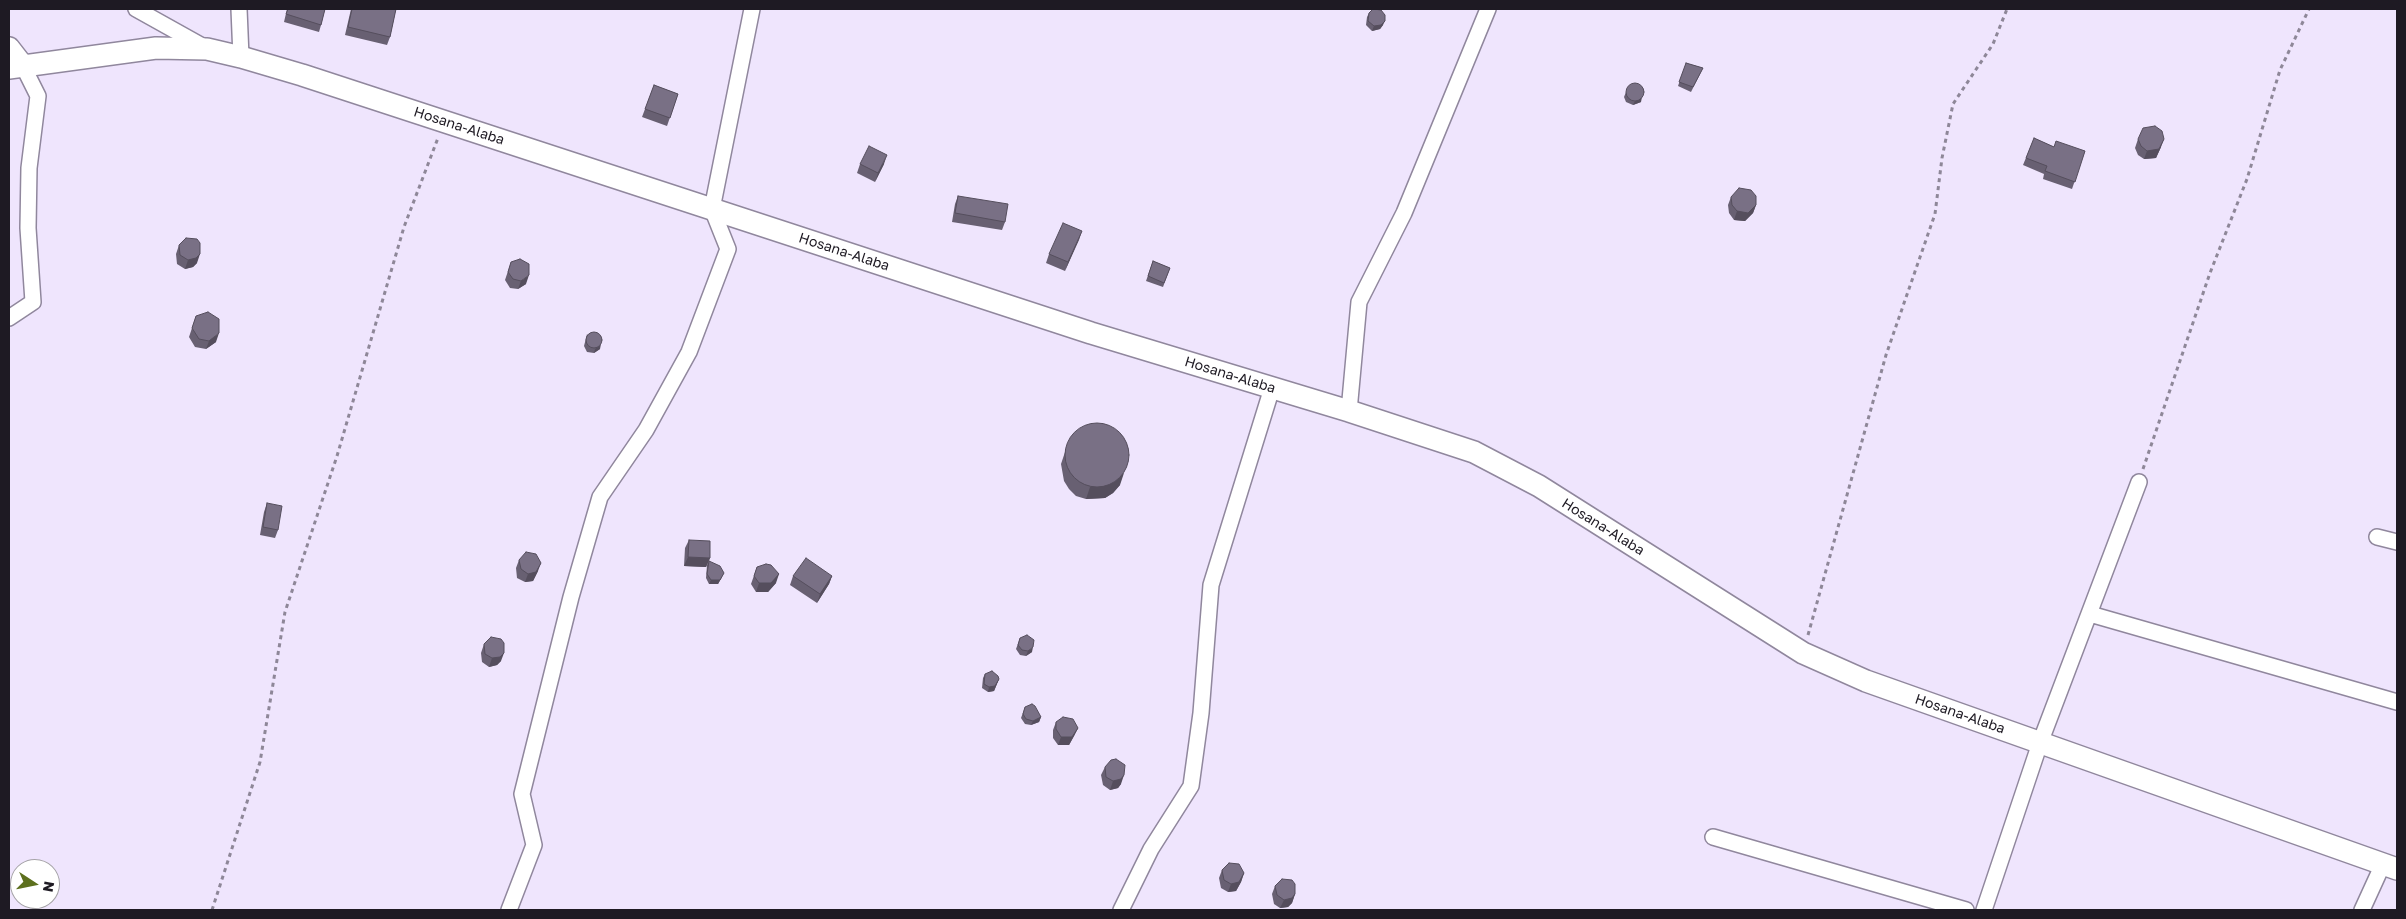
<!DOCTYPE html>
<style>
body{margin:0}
#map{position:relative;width:2406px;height:919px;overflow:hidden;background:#efe5fd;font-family:"Golos Text",sans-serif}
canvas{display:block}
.frame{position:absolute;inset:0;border:10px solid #1e1a23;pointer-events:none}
.north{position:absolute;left:10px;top:859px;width:50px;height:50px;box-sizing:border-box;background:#fff;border:1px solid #a5a3a7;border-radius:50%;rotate:101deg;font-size:14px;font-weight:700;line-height:20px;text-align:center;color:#1e1a23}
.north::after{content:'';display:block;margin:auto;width:18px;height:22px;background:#5d701e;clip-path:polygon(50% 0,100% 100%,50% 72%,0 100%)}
</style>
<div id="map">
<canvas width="2406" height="919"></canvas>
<div class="frame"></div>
<div class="north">N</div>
</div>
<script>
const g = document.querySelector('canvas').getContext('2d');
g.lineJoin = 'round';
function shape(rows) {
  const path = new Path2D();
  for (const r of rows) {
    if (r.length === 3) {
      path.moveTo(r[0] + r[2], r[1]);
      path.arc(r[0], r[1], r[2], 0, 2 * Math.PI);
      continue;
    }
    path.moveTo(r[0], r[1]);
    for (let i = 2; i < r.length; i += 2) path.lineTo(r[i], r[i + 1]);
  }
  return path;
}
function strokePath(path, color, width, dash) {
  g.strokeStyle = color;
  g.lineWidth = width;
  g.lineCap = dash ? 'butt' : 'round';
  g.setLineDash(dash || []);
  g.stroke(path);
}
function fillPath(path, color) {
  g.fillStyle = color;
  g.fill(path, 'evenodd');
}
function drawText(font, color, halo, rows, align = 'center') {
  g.font = font + ' "Golos Text",sans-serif';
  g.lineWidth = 5;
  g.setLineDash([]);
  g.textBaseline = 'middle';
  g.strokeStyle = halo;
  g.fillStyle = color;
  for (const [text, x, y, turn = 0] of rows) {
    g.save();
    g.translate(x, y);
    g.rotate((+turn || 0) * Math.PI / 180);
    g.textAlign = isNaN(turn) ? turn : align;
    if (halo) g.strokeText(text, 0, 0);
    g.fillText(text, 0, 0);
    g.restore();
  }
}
const street = shape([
 [136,9,206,48],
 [239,9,241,57],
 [9,318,33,302,28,228,29,168,38,96,23,66],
 [1349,411,1359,302,1404,213,1488,9],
 [2377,537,2397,542],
 [2090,614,2397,702],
 [1713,837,1966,910],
 [509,910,534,845,522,794,571,597,600,497,646,430,689,352,728,249,712,209,752,9],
 [1121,910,1151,849,1191,786,1201,713,1211,585,1272,388],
 [1984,910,2040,743,2139,482],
 [2362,910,2383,864]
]);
const secondary = shape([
 [9,48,23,66],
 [9,68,156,48,207,49,241,57,302,75,1091,333,1349,411,1474,452,1539,486,1803,653,1866,681,2397,869]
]);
strokePath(street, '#90879d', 18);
strokePath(secondary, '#90879d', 24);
strokePath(shape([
 [2143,469,2210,273,2247,179,2280,70,2309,9],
 [1808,635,1886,355,1935,214,1942,158,1953,104,1993,44,2007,9],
 [212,910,260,762,285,612,337,456,404,227,438,138]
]), '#8e8798', 3, [4, 4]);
strokePath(street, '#fff', 15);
strokePath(secondary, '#fff', 21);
fillPath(shape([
 [287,9,325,9,321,25,319,32,284,22],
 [351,9,396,9,390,37,387,45,345,35],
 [1369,13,1383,25,1380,29,1372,31,1366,25,1367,17],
 [1686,63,1703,68,1691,92,1678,86],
 [654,85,678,94,667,126,642,117],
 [1626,92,1641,102,1633,105,1626,102,1624,97],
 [2034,138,2054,147,2085,151,2072,189,2043,179,2044,174,2023,165],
 [2138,139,2161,147,2156,158,2144,159,2138,155,2135,148],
 [860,164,884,164,875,182,857,173],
 [958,196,1005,222,1002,230,952,222,955,204],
 [1731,197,1756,205,1753,213,1745,221,1734,220,1729,213,1728,205],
 [1082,231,1065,271,1046,263,1049,254],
 [179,245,197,263,193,267,185,269,177,264,176,254],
 [1153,261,1170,268,1163,287,1146,281],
 [511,262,526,284,518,289,510,288,505,280],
 [196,316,216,342,206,349,195,347,189,337],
 [587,334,600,349,594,353,587,352,584,346],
 [1068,443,1120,485,1113,493,1105,498,1086,499,1076,496,1069,489,1064,481,1061,464],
 [267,503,278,530,275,538,260,535,264,512],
 [689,540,710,558,706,567,684,566,685,548],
 [519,560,538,571,533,581,525,582,517,578,516,568],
 [709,561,722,577,718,584,709,584,706,578,707,565],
 [757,567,776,583,768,592,756,592,751,584],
 [793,576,832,576,829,584,817,603,790,585],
 [1020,638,1032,652,1026,656,1020,655,1016,649],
 [484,644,501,661,497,665,489,667,482,662,481,653],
 [985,674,999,679,994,691,988,692,982,688,983,678],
 [1025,707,1041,717,1039,722,1031,725,1025,724,1021,718],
 [1056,722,1078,728,1074,736,1069,745,1058,745,1053,738,1053,730],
 [1105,767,1121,784,1118,788,1110,790,1103,785,1101,775],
 [1222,870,1244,873,1241,882,1236,891,1228,892,1221,888,1219,878],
 [1275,886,1295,894,1292,903,1288,907,1280,908,1274,904,1272,894]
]), '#686072');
fillPath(shape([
 [1385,21,1383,25,1380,29,1372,31,1374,26],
 [1642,97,1641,102,1633,105,1635,101],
 [2164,139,2161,147,2156,158,2144,159,2147,151],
 [887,155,884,164,875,182,878,173],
 [1756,205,1753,213,1745,221,1734,220,1737,211],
 [1082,231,1079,240,1065,271,1068,262],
 [200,254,197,263,193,267,185,269,188,260],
 [529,275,526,284,518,289,521,281],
 [219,333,216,342,206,349,209,341],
 [601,344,600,349,594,353,595,349],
 [1124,473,1120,485,1113,493,1105,498,1086,499,1090,487],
 [688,557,710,558,706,567,684,566],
 [541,563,538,571,533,581,525,582,528,574],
 [724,573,718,584,709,584,711,580],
 [779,574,776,583,768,592,756,592,759,583],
 [832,576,829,584,817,603,820,594],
 [1033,647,1032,652,1026,656,1028,651],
 [504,653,501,661,497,665,489,667,492,658],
 [999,679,994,691,988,692,989,687],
 [1041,717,1039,722,1031,725,1033,721],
 [1078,728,1074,736,1069,745,1058,745,1061,737],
 [1124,775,1121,784,1118,788,1110,790,1113,781],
 [1244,873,1241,882,1236,891,1228,892,1231,884],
 [1295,894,1292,903,1288,907,1280,908,1284,900]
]), '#554e5d');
const building = shape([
 [288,9,325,9,321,25,286,14,288,9],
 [352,9,396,9,390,37,348,27,352,9],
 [1373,9,1381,10,1385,15,1385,21,1381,25,1374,26,1368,21,1369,13,1373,9],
 [1686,63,1703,68,1693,87,1679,82,1686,63],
 [1635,92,9],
 [654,85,678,94,670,118,645,109,654,85],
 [2155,126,2162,131,2164,139,2159,149,2147,151,2141,146,2138,139,2143,128,2155,126],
 [2034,138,2054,147,2056,141,2085,151,2075,182,2045,171,2047,166,2026,158,2034,138],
 [869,146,887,155,878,173,860,164,869,146],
 [1739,188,1751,190,1756,196,1756,205,1748,213,1737,211,1732,205,1731,197,1739,188],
 [958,196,1008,204,1005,222,955,213,958,196],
 [1063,223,1082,231,1068,262,1049,254,1063,223],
 [186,238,197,239,200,243,200,254,196,258,188,260,180,255,179,245,186,238],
 [520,259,529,264,529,275,521,281,513,279,508,272,511,262,520,259],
 [1153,261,1170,268,1164,283,1148,276,1153,261],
 [208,312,219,319,219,333,209,341,199,339,192,328,196,316,208,312],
 [594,340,8],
 [1097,455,32],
 [267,503,282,506,278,530,263,527,267,503],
 [689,540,710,541,710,558,688,557,689,540],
 [526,552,536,554,541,563,536,572,528,574,521,569,519,560,526,552],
 [806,558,832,576,820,594,793,576,806,558],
 [709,561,720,566,724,573,720,580,711,580,707,574,709,561],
 [766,564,771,565,779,574,771,583,759,583,754,576,757,567,766,564],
 [1027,635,1034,640,1033,647,1028,651,1022,650,1018,645,1020,638,1027,635],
 [491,637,501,639,504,643,504,653,500,657,492,658,485,654,484,644,491,637],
 [992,671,998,676,999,679,995,686,989,687,984,684,985,674,992,671],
 [1032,704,1035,706,1041,717,1033,721,1026,719,1023,714,1025,707,1032,704],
 [1063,717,1073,719,1078,728,1072,737,1061,737,1056,729,1056,722,1063,717],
 [1116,759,1125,765,1124,775,1121,779,1113,781,1106,777,1105,767,1111,760,1116,759],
 [1229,863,1239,864,1244,873,1239,882,1231,884,1224,880,1222,870,1229,863],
 [1282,879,1292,880,1295,884,1295,894,1292,898,1284,900,1277,895,1275,886,1282,879]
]);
fillPath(building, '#797085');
strokePath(building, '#554e5d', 1);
drawText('14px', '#1e1a23', '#fff', [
 ["Hosana-Alaba",459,126,18],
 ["Hosana-Alaba",844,252,18],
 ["Hosana-Alaba",1230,375,17],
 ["Hosana-Alaba",1603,527,32],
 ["Hosana-Alaba",1960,714,19]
]);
</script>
